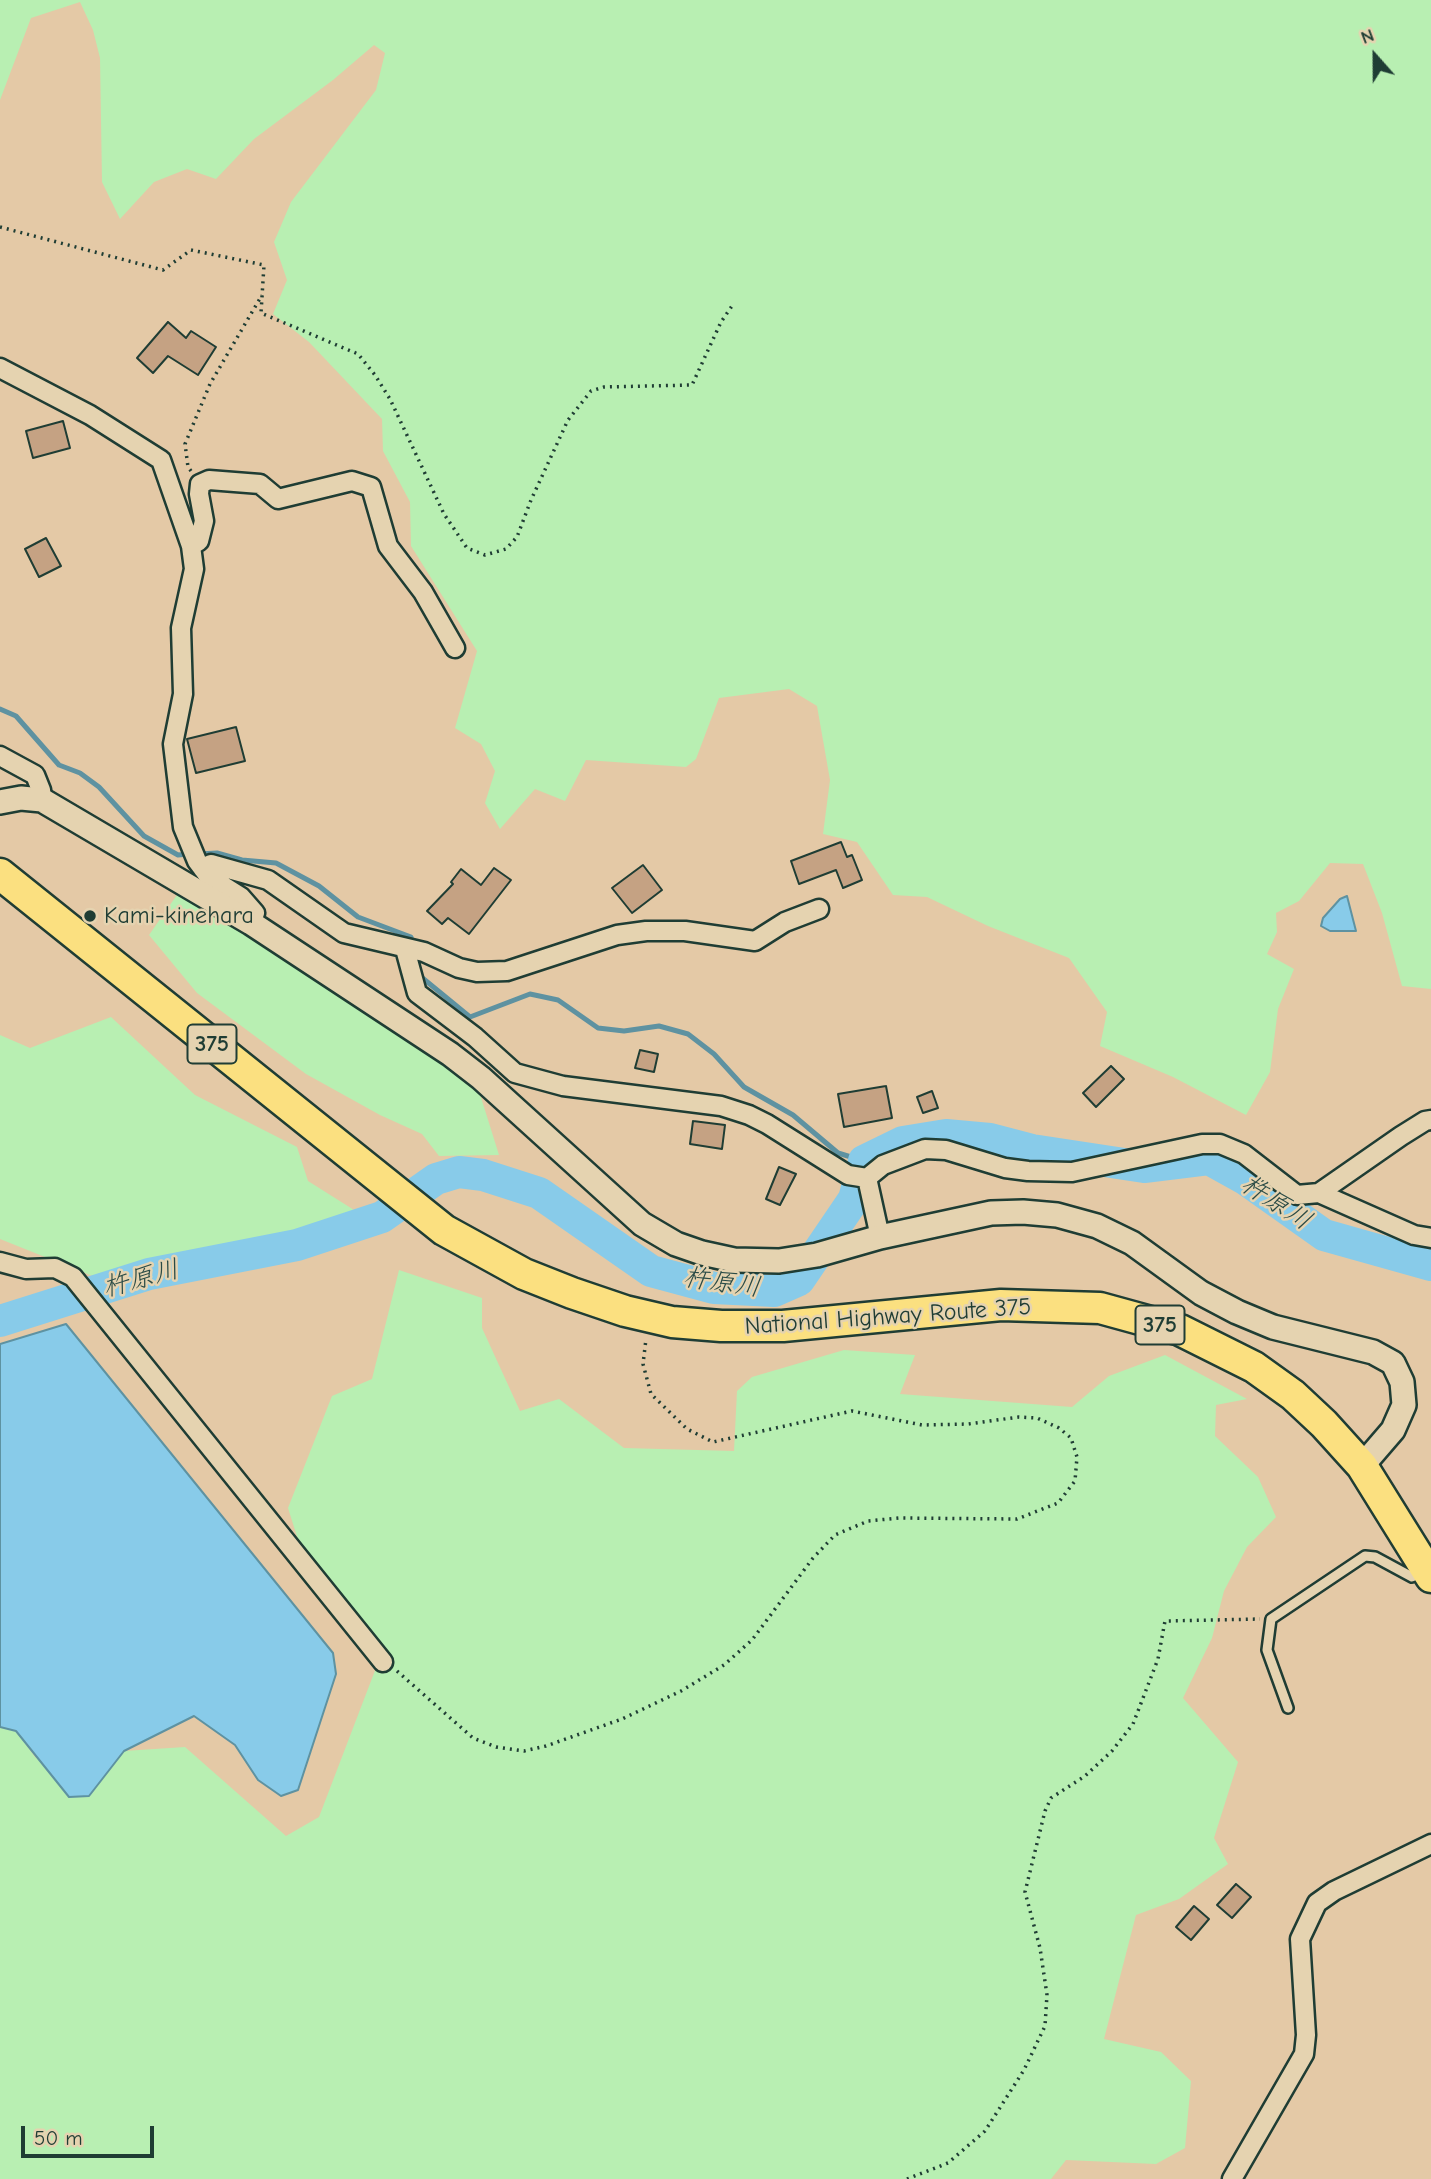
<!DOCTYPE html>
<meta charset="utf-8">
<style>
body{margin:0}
#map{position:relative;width:1431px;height:2179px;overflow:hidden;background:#e4c9a6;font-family:"Comic Neue",sans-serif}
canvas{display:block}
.north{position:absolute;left:1340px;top:21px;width:70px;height:70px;-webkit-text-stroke:5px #e5d3b0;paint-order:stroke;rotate:339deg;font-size:19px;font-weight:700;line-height:28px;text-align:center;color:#1f3d34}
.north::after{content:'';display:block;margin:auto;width:24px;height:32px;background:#1f3d34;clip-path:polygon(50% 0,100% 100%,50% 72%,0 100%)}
.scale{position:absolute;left:21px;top:2126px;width:133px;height:32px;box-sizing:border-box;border:4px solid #1f3d34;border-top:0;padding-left:9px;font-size:21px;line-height:24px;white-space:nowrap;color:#1f3d34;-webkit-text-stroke:5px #e5d3b0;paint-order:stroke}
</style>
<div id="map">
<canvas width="1431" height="2179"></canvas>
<div class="north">N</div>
<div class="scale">50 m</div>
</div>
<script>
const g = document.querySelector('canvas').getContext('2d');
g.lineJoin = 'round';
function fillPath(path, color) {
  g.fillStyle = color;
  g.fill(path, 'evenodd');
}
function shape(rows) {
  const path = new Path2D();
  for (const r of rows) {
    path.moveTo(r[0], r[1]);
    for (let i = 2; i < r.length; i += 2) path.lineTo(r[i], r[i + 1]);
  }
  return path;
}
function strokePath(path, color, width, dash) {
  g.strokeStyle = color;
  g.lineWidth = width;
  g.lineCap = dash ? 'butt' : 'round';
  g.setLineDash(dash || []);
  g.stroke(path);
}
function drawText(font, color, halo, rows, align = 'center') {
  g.font = font + ' "Comic Neue","Klee One",sans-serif';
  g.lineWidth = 5;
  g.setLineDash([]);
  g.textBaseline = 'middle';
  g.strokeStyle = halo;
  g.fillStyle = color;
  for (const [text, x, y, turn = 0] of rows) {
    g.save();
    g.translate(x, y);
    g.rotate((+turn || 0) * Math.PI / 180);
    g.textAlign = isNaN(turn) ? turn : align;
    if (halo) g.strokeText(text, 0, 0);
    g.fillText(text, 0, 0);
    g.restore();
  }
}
fillPath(shape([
 [0,0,1431,0,1431,989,1402,986,1382,913,1363,864,1330,863,1299,901,1276,913,1277,932,1267,954,1294,969,1278,1009,1270,1072,1246,1115,1173,1077,1100,1046,1107,1012,1069,958,988,926,927,897,893,895,857,842,823,834,830,780,817,706,789,689,719,698,696,759,686,767,586,760,565,801,535,789,500,829,485,803,495,771,481,744,455,728,477,651,411,546,410,502,383,451,382,419,309,342,273,314,287,280,274,242,291,202,376,90,385,53,374,45,333,80,254,139,216,179,187,169,154,182,120,219,102,182,100,58,93,30,80,2,31,18,0,100],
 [179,892,427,1051,479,1091,499,1155,439,1156,422,1134,380,1115,306,1074,197,993,149,935],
 [111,1017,195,1095,297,1147,308,1181,362,1215,287,1237,100,1279,0,1239,0,1035,30,1048],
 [399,1270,482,1298,482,1328,520,1411,559,1399,624,1448,734,1451,737,1391,752,1377,844,1350,915,1355,900,1394,1072,1407,1109,1376,1165,1355,1247,1399,1216,1405,1215,1436,1258,1477,1276,1517,1247,1547,1224,1591,1212,1638,1183,1698,1238,1762,1214,1838,1228,1864,1179,1899,1136,1915,1104,2039,1161,2052,1191,2081,1185,2148,1156,2164,1066,2160,1051,2179,0,2179,0,1727,16,1731,35,1757,89,1796,124,1751,185,1747,286,1836,319,1817,384,1647,300,1546,288,1508,332,1396,372,1379]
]), '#b8efb2');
const water = shape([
 [1347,896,1356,931,1330,931,1321,926,1323,918,1340,899,1347,896],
 [66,1324,333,1653,336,1674,298,1790,281,1796,258,1780,235,1745,194,1716,124,1751,89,1796,69,1797,16,1731,0,1727,0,1344,66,1324]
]);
fillPath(water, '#88cbe9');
strokePath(water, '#5e92a1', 2);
strokePath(shape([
 [0,709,16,716,59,765,80,773,99,787,144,836,178,855,189,854],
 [199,854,217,853,242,860,276,863,319,886,358,917,411,937,413,945],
 [419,972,420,976,470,1017,530,994,558,1000,598,1028,624,1031,659,1026,688,1034,714,1054,744,1087,793,1115,838,1153,864,1161]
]), '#5e92a1', 5);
strokePath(shape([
 [0,1321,149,1274,297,1245,382,1217,436,1179,459,1172,483,1175,539,1193,651,1271,714,1288,774,1291,799,1280,854,1199,864,1161,903,1142,946,1135,990,1139,1032,1150,1144,1167,1209,1159,1245,1179,1324,1235,1431,1265]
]), '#88cbe9', 32);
const building = shape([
 [168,322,186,338,191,331,216,347,198,375,168,356,153,373,137,358,168,322],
 [63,421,70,448,33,458,26,431,63,421],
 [46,538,61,566,39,577,25,549,46,538],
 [236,727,245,761,196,773,187,739,236,727],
 [841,842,847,857,852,855,862,880,843,888,836,870,799,884,791,861,841,842],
 [643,865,662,890,632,913,612,888,643,865],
 [494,868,511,880,469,934,448,918,442,924,427,911,453,884,451,882,461,869,481,885,494,868],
 [640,1050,658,1054,654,1072,635,1068,640,1050],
 [1111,1066,1124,1079,1096,1107,1083,1093,1111,1066],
 [886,1086,892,1118,844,1127,838,1094,886,1086],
 [932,1091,938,1108,923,1113,917,1097,932,1091],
 [693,1121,725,1125,722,1149,690,1144,693,1121],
 [779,1167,796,1174,780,1205,766,1199,779,1167],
 [1236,1884,1251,1897,1232,1918,1217,1905,1236,1884],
 [1194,1906,1209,1919,1191,1940,1176,1927,1194,1906]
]);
fillPath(building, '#c5a283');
strokePath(building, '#1f3d34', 2);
const service = shape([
 [1288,1708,1267,1650,1271,1619,1365,1556,1375,1557,1412,1577,1423,1572]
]);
const minor = shape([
 [0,368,90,415,161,460,191,546,194,569,181,628,183,694,173,744,183,827,197,861,209,877,241,897,255,913,251,923],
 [191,546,199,541,204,521,199,494,200,484,209,480,260,484,278,499,352,481,371,487,388,546,423,592,455,648],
 [0,756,35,775,41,790,42,800],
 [202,868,211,864,268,880,344,933,424,952,459,968,477,972,507,971,617,935,646,931,685,931,755,941,785,922,819,909],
 [405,949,417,993,475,1037,515,1073,563,1086,721,1106,749,1115,767,1124,848,1175,867,1178],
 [1319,1193,1414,1235,1431,1238],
 [880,1237,867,1178,883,1165,925,1149,946,1150,1005,1168,1028,1171,1072,1172,1202,1144,1220,1144,1244,1154,1297,1195,1319,1193,1401,1136,1425,1121,1431,1120],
 [0,1262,26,1269,55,1268,73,1277,383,1662],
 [1232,2179,1304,2054,1306,2035,1300,1939,1317,1903,1334,1891,1431,1844]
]);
const tertiary = shape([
 [0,802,21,798,42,800,251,923,450,1054,481,1078,642,1224,676,1244,702,1253,734,1260,779,1261,817,1255,880,1237,991,1213,1023,1212,1057,1215,1097,1226,1132,1243,1201,1293,1237,1312,1273,1327,1373,1352,1393,1363,1402,1382,1404,1405,1393,1430,1362,1466]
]);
const trunk = shape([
 [0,874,444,1230,524,1274,572,1293,625,1311,672,1322,721,1326,783,1326,1001,1305,1100,1308,1180,1330,1254,1367,1293,1395,1324,1424,1362,1466,1431,1577]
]);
strokePath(service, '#1f3d34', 14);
strokePath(minor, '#1f3d34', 23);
strokePath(tertiary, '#1f3d34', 28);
strokePath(trunk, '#1f3d34', 35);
strokePath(shape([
 [0,227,163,270,191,250,264,265,261,313,358,354,375,375,390,399,444,514,467,548,485,555,506,549,517,537,531,500,568,420,591,391,604,387,692,385,721,322,734,303],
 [191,471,188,467,185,444,210,384,262,295],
 [397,1671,473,1738,496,1747,524,1751,546,1746,622,1719,681,1691,724,1665,752,1640,813,1558,835,1535,868,1521,899,1518,1017,1519,1058,1503,1075,1481,1077,1457,1071,1438,1059,1428,1037,1418,1019,1417,968,1424,922,1425,852,1411,713,1442,687,1429,651,1394,643,1364,646,1339],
 [907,2179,948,2163,985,2131,1024,2070,1045,2026,1047,1995,1040,1948,1025,1892,1045,1811,1051,1798,1085,1776,1112,1751,1133,1724,1158,1659,1165,1621,1260,1619]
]), '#1f3d34', 3.5, [2, 5]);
strokePath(service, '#e5d3b0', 9);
strokePath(minor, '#e5d3b0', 18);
strokePath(tertiary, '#e5d3b0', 23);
strokePath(trunk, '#fbe080', 30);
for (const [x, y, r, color] of [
 [90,916,7,"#1f3d34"]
]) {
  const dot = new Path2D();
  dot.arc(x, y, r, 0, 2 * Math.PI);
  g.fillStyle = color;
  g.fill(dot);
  strokePath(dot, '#e5d3b0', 2.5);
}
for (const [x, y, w] of [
 [212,1044,49],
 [1160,1325,49]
]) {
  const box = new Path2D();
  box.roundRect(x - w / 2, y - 19.5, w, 39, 5);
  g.fillStyle = '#e5d3b0';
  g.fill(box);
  strokePath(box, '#1f3d34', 2);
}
drawText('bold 23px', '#1f3d34', null, [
 ["375",212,1044],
 ["375",1160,1325]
]);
drawText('24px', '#1f3d34', '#e5d3b0', [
 ["Kami-kinehara",104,916]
], 'left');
drawText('24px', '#1f3d34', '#e5d3b0', [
 ["National Highway Route 375",888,1317,-4]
]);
drawText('italic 26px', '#2a4b46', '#e5d3b0', [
 ["杵原川",1276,1203,33],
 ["杵原川",141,1279,-15],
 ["杵原川",722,1283,8]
]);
</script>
